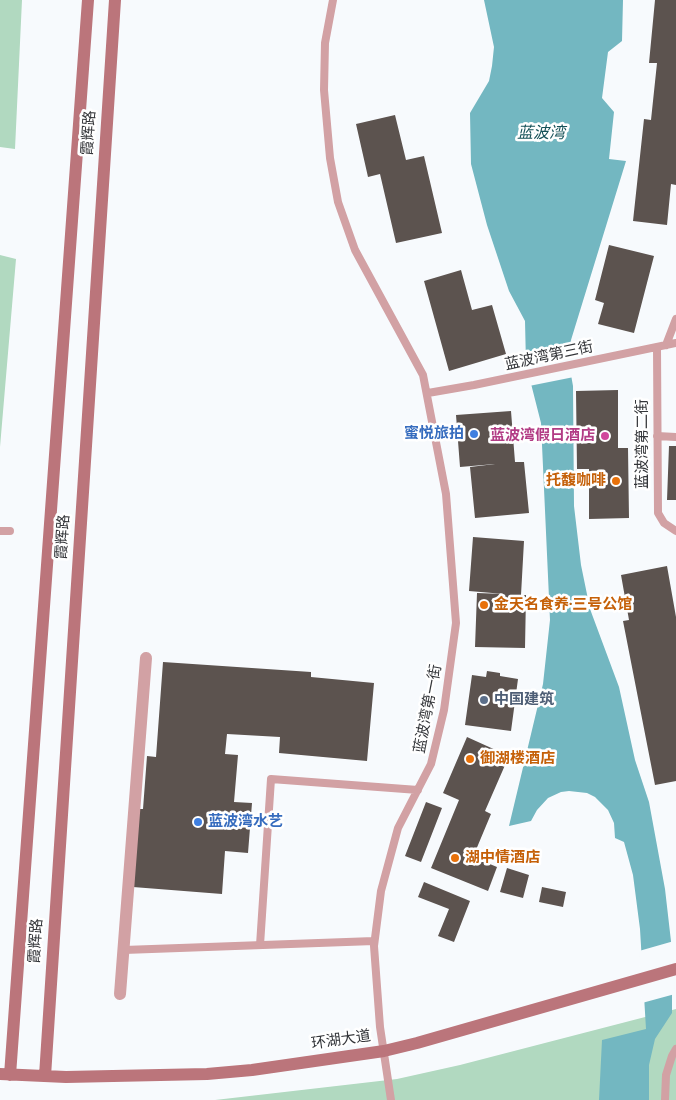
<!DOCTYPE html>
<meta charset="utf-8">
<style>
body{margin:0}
canvas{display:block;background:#f7fafd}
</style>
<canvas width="676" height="1100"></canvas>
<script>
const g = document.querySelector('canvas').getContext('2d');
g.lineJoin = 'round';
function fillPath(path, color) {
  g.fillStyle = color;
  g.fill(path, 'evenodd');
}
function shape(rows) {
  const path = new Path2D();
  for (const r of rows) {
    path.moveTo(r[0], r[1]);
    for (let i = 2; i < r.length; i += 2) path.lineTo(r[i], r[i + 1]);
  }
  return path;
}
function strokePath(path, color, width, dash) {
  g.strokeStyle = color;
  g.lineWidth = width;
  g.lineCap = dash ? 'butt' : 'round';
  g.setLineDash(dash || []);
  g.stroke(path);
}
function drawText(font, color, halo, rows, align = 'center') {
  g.font = font + ' "PT Sans Narrow","Noto Sans SC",sans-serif';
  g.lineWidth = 5;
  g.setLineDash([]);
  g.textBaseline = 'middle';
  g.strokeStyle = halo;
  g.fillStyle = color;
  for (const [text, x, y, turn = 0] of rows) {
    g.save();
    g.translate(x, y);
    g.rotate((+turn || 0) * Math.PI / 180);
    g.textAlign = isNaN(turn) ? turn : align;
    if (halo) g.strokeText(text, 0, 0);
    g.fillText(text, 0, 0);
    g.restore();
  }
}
fillPath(shape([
 [0,0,22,0,15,149,0,147],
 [0,255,16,259,0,447],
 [676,1009,676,1100,215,1100,397,1079,460,1065]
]), '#b1d9c0');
fillPath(shape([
 [484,0,623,0,622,41,608,52,602,98,614,112,609,159,626,161,571,340,568,358,573,386,574,506,581,565,590,609,619,687,635,760,649,802,665,889,672,950,672,1013,655,1039,649,1065,649,1100,599,1100,602,1040,646,1029,640,929,633,875,624,842,615,838,614,823,608,810,595,797,587,793,569,791,561,792,548,798,537,810,531,821,509,826,543,684,550,620,541,423,526,364,525,321,509,291,487,225,471,164,470,113,489,81,492,66,494,47]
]), '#73b7c1');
fillPath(shape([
 [571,356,574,377,529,386,524,365],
 [674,941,675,994,642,1003,639,951]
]), '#f7fafd');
fillPath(shape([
 [655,0,676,0,676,185,671,184,667,225,633,221,644,119,651,120,657,63,649,63],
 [395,115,406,160,424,156,442,233,396,243,380,174,368,177,356,124],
 [609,245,654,256,634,333,598,324,604,303,595,300],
 [461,270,472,310,492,305,506,354,449,371,424,281],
 [618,390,618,448,628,448,629,518,589,519,589,469,577,469,576,391],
 [511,411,515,462,524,462,529,513,475,518,470,467,495,464,460,467,456,415],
 [669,446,676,446,676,500,667,500],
 [473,537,524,541,521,595,526,595,525,648,475,647,477,593,504,594,469,591],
 [667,566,676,617,676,781,655,785,623,621,629,620,621,575],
 [163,662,311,672,311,677,374,683,367,761,279,753,280,737,227,734,225,754,238,755,234,802,252,803,248,853,225,851,222,894,133,887,139,809,143,809,147,756,156,757],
 [487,671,500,673,500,676,518,679,511,731,465,725,472,675,486,677],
 [467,737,509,756,485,811,491,814,473,857,497,867,488,891,431,868,459,800,443,793],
 [426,802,442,808,421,862,405,856],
 [507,868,529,875,523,898,500,892],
 [424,882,470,901,454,942,438,936,449,909,418,897],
 [542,887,566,892,563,907,539,902]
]), '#5c534f');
strokePath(shape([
 [333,0,325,43,324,90,330,158,338,202,355,250,423,375,446,494,456,623,444,710,431,764,398,828,381,891,374,946,380,1027,391,1100],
 [666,345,676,319],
 [657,347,658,513,664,523,676,531],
 [428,393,474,385,676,343],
 [657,436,676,437],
 [0,531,10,531],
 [260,945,271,779,418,790],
 [124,950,374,941],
 [665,1100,666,1075,672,1056,676,1049]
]), '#d2a1a4', 8);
strokePath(shape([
 [120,994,146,658]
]), '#d2a1a4', 12);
strokePath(shape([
 [0,1074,66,1077,207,1074,252,1070,384,1051,417,1043,676,969],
 [10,1075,88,0],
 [45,1076,115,0]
]), '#bb757b', 12);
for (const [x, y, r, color] of [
 [474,434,5,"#3f7fe0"],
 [605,436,5,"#d1479c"],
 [616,481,5,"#e8710a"],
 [484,605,5,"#e8710a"],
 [484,700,5,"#5c6f8a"],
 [470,759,5,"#e8710a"],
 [198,822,5,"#3f7fe0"],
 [455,858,5,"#e8710a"]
]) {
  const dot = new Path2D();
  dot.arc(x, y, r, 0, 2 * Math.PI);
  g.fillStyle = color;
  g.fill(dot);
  strokePath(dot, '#fff', 2);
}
drawText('15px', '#34363a', '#fff', [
 ["霞辉路",89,133,-86],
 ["蓝波湾第三街",549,356,-12],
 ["蓝波湾第二街",643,444,-90],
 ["霞辉路",63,537,-86],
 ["蓝波湾第一街",428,709,-79],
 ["霞辉路",36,941,-86],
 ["环湖大道",341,1040,-8]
]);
drawText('bold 15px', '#366cbe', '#fff', [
 ["蜜悦旅拍",464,434],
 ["蓝波湾水艺",208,822,"left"]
], 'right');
drawText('bold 15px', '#b23c85', '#fff', [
 ["蓝波湾假日酒店",595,436]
], 'right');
drawText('bold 15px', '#c56008', '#fff', [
 ["托馥咖啡",606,481,"right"],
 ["金天名食养·三号公馆",494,605],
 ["御湖楼酒店",480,759],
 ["湖中情酒店",465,858]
], 'left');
drawText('bold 15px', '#4e5e75', '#fff', [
 ["中国建筑",494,700]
], 'left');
drawText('italic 16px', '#155158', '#fff', [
 ["蓝波湾",541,133]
]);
</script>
